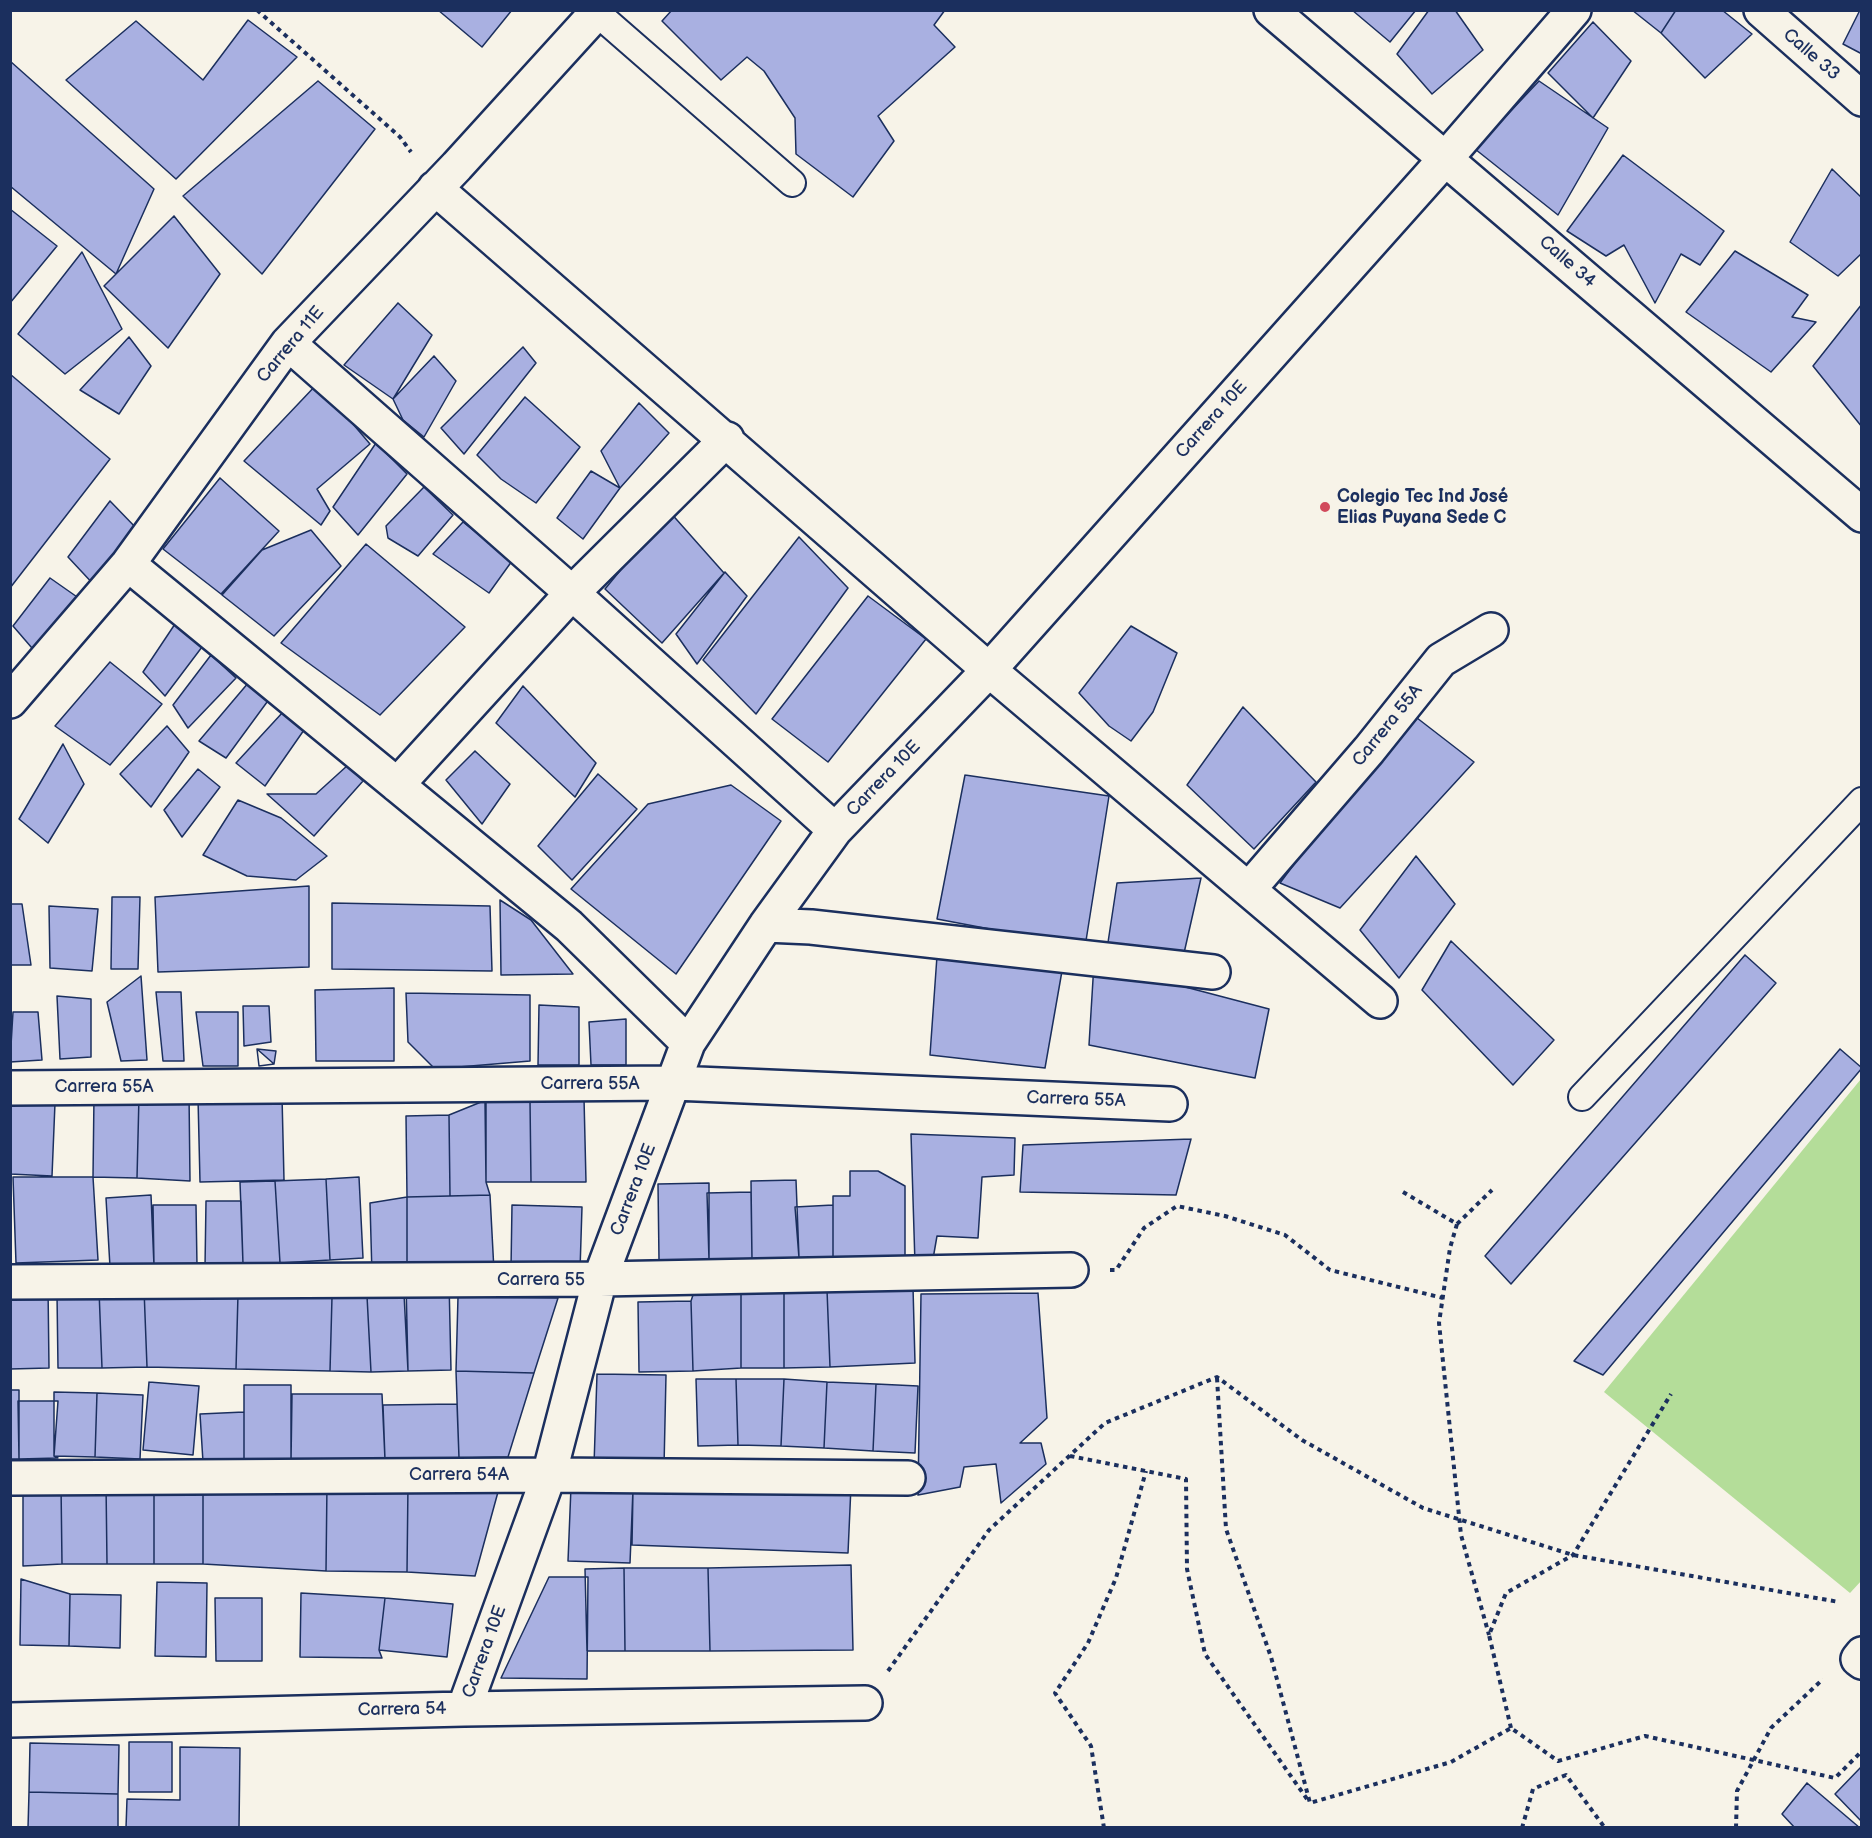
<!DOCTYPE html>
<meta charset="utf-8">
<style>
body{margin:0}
#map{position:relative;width:1872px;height:1838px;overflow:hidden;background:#f7f3e8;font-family:"Balsamiq Sans",sans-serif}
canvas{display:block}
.frame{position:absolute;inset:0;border:12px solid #1b2f5e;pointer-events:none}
</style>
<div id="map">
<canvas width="1872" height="1838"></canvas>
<div class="frame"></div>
</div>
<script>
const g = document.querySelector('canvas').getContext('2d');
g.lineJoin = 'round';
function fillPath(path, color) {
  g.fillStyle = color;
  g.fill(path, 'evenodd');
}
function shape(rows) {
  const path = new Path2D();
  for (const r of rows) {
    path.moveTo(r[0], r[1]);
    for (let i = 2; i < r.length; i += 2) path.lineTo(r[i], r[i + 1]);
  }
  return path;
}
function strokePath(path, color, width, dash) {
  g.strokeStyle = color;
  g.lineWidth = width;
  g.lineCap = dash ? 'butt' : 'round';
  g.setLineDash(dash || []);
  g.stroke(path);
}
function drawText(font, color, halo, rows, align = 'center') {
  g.font = font + ' "Balsamiq Sans",sans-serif';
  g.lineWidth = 4.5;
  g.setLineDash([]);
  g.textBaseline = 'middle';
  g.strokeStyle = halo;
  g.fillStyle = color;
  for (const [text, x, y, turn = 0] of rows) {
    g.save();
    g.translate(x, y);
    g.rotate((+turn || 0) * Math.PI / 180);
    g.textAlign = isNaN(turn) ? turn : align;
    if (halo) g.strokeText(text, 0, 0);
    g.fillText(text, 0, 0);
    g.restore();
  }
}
fillPath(shape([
 [1861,1079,1862,1580,1850,1593,1604,1392]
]), '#b4dd99');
const building = shape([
 [438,10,512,10,482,47,438,10],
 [672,10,945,10,934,25,955,47,878,116,894,141,853,197,796,154,795,118,764,71,747,57,721,80,662,21,672,10],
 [1352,10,1416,10,1390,42,1352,10],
 [1429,10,1455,10,1483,50,1432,94,1397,54,1429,10],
 [1632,10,1676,10,1661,33,1632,10],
 [1676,10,1722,10,1752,34,1705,78,1661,33,1676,10],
 [1860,10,1862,10,1862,54,1843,44,1860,10],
 [248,20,297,57,176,179,66,80,136,21,203,80,248,20],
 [1593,22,1631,61,1593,118,1548,73,1593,22],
 [10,61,154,189,116,274,10,186,10,61],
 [318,81,375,129,262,274,183,196,318,81],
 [1539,81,1608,128,1558,215,1475,149,1539,81],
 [1623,155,1724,231,1700,265,1681,254,1655,303,1624,245,1606,256,1567,231,1623,155],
 [1832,169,1862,198,1862,253,1838,276,1790,242,1832,169],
 [10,209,57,246,10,303,10,209],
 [174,216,220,274,168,348,104,286,174,216],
 [1735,251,1808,295,1792,317,1816,322,1771,372,1686,312,1735,251],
 [82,252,122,329,65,374,18,334,82,252],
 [398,303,432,335,393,399,344,365,398,303],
 [1862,304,1862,427,1813,366,1862,304],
 [129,337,151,366,119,414,80,390,129,337],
 [523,347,536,363,464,454,441,428,523,347],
 [434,356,456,381,424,437,403,420,393,399,434,356],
 [10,374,110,459,10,588,10,374],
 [318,383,370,444,317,489,330,511,321,525,244,461,318,383],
 [525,397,580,447,536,503,501,479,477,455,525,397],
 [639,403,669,433,620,488,601,451,639,403],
 [376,443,407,474,358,535,333,507,376,443],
 [591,471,620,488,583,539,557,518,591,471],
 [220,478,279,531,221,594,163,549,220,478],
 [424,487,453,515,418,556,388,538,386,526,424,487],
 [110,501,140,532,96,587,68,557,110,501],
 [669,511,724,573,662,643,605,589,669,511],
 [463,522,512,561,489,593,433,554,463,522],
 [311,530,341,566,274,636,222,595,262,550,311,530],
 [799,537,848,588,756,714,703,660,799,537],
 [366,544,465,627,380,715,281,643,366,544],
 [725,572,747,596,697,664,676,634,725,572],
 [50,578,80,599,38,655,13,626,50,578],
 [868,596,926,639,828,762,772,719,868,596],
 [177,621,202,647,165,696,143,672,177,621],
 [1131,626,1177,653,1153,712,1131,741,1109,726,1079,693,1131,626],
 [211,655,236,678,188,728,173,705,211,655],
 [110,662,162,704,110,765,55,726,110,662],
 [249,682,270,698,226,758,199,741,249,682],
 [523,686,596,763,575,797,496,723,523,686],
 [1243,707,1316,782,1254,849,1187,785,1243,707],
 [1408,711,1474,762,1340,908,1280,883,1408,711],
 [283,712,304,730,265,786,236,763,283,712],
 [167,726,189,752,151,807,120,774,167,726],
 [63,744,84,784,48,843,19,819,63,744],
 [475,751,510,784,482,824,446,780,475,751],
 [348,765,363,781,314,836,267,794,316,794,348,765],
 [198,769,220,787,182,837,164,810,198,769],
 [598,774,637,809,572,880,538,846,598,774],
 [965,775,1109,796,1085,947,937,919,965,775],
 [731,785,781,821,676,974,571,889,648,804,731,785],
 [238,800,281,818,327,856,296,880,247,876,203,855,238,800],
 [1416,856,1455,904,1399,978,1360,930,1416,856],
 [1201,878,1182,962,1107,949,1117,883,1201,878],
 [309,886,309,967,158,972,155,897,309,886],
 [112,897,140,897,138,969,111,969,112,897],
 [500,900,531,920,573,974,501,975,500,900],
 [332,903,490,906,492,971,332,969,332,903],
 [10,904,22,904,31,965,10,965,10,904],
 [49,906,98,909,92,971,50,968,49,906],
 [1451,941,1554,1040,1513,1085,1422,990,1451,941],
 [1745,955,1776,983,1511,1284,1485,1256,1745,955],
 [937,956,1062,971,1045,1068,930,1055,937,956],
 [1094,963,1269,1009,1255,1078,1089,1045,1094,963],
 [141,976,147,1060,121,1061,107,1002,141,976],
 [394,988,394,1061,316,1061,315,990,394,988],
 [156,992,181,992,184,1061,163,1061,156,992],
 [406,993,530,995,530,1061,435,1069,408,1042,406,993],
 [57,996,91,999,91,1057,60,1059,57,996],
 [539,1005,579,1007,579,1065,538,1065,539,1005],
 [243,1006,269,1006,271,1042,244,1046,243,1006],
 [13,1012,38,1012,42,1060,10,1062,13,1012],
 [196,1012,238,1012,238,1066,203,1066,196,1012],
 [626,1019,626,1065,591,1065,589,1022,626,1019],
 [257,1049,274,1064,259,1066,257,1049],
 [257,1049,276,1051,274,1064,259,1066,257,1049],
 [1840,1049,1862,1068,1603,1375,1574,1361,1840,1049],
 [189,1093,190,1181,137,1178,139,1096,189,1093],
 [94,1096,139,1096,137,1178,93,1177,94,1096],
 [282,1096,284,1180,200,1182,198,1098,282,1096],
 [584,1098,586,1182,531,1182,530,1101,584,1098],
 [486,1100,486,1182,490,1195,450,1196,449,1115,486,1100],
 [10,1101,55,1103,52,1176,10,1174,10,1101],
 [530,1101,531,1182,486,1182,485,1102,530,1101],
 [449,1115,450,1196,407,1197,406,1116,449,1115],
 [911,1134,1015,1138,1014,1175,982,1177,978,1238,937,1236,933,1259,915,1264,911,1134],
 [1191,1139,1176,1195,1020,1192,1023,1145,1191,1139],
 [850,1171,878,1171,905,1186,905,1260,833,1260,833,1196,850,1196,850,1171],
 [13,1177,93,1177,98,1260,16,1263,13,1177],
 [359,1177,363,1258,330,1260,326,1179,359,1177],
 [326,1179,330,1260,280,1263,275,1181,326,1179],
 [796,1180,799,1258,752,1260,751,1181,796,1180],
 [275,1181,280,1263,243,1264,240,1182,275,1181],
 [709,1183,709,1260,659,1260,658,1184,709,1183],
 [751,1192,752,1260,709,1260,707,1193,751,1192],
 [151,1195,154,1266,110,1267,106,1198,151,1195],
 [490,1195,494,1271,407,1275,407,1197,490,1195],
 [407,1197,407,1275,372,1275,370,1203,407,1197],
 [206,1201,241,1201,243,1264,205,1267,206,1201],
 [153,1205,196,1205,197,1266,154,1266,153,1205],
 [512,1205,582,1207,580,1270,511,1268,512,1205],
 [833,1205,833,1260,799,1258,795,1207,833,1205],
 [449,1281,451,1370,408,1371,406,1282,449,1281],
 [10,1286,48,1286,49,1368,10,1369,10,1286],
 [913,1287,915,1363,830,1367,827,1290,913,1287],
 [144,1289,238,1294,236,1369,147,1367,144,1289],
 [144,1289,147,1367,102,1368,99,1290,144,1289],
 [695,1289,741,1290,741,1368,693,1371,691,1301,695,1289],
 [99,1290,102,1368,58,1368,57,1294,99,1290],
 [741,1290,784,1290,784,1368,741,1368,741,1290],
 [784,1290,827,1290,830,1367,784,1368,784,1290],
 [1038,1293,1047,1418,1020,1443,1041,1443,1046,1464,1001,1503,996,1464,964,1467,960,1487,918,1495,921,1294,1038,1293],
 [238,1294,332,1297,330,1371,236,1369,238,1294],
 [404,1294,408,1371,371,1372,367,1296,404,1294],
 [367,1296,371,1372,330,1371,332,1297,367,1296],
 [458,1297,558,1298,534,1373,456,1371,458,1297],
 [691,1301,693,1371,639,1372,638,1302,691,1301],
 [456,1371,534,1373,508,1457,459,1458,456,1371],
 [597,1374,666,1375,664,1467,594,1465,597,1374],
 [696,1379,736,1379,738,1445,698,1446,696,1379],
 [736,1379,784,1379,781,1446,738,1445,736,1379],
 [784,1379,827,1382,824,1448,781,1446,784,1379],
 [149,1382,199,1386,193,1455,143,1450,149,1382],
 [827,1382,876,1384,873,1451,824,1448,827,1382],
 [876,1384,918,1386,915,1453,873,1451,876,1384],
 [244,1385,291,1385,291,1462,244,1462,244,1385],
 [10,1390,19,1390,19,1459,10,1459,10,1390],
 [54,1392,97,1393,95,1457,54,1456,54,1392],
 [97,1393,143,1395,140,1459,95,1457,97,1393],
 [292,1394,382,1394,385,1460,291,1462,292,1394],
 [18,1401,58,1401,54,1456,58,1458,19,1459,18,1401],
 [457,1404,459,1458,385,1460,383,1405,457,1404],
 [244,1412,244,1462,203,1462,200,1414,244,1412],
 [501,1481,475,1576,407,1572,408,1484,501,1481],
 [106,1483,107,1564,62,1564,61,1485,106,1483],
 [106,1483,154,1485,154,1564,107,1564,106,1483],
 [327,1483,326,1571,203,1564,203,1486,327,1483],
 [327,1483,408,1484,407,1572,326,1571,327,1483],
 [23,1484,61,1485,62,1564,23,1566,23,1484],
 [154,1485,203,1486,203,1564,154,1564,154,1485],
 [851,1486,848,1553,632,1545,633,1489,851,1486],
 [571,1487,633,1489,630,1563,568,1561,571,1487],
 [851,1565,853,1650,710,1651,708,1568,851,1565],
 [624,1568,625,1651,587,1651,585,1569,624,1568],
 [624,1568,708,1568,710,1651,625,1651,624,1568],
 [549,1577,588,1577,587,1679,501,1678,549,1577],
 [21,1579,70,1594,69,1646,20,1645,21,1579],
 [157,1582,207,1583,206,1657,155,1656,157,1582],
 [301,1593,385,1598,379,1650,382,1658,300,1657,301,1593],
 [70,1594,121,1595,120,1648,69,1646,70,1594],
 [215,1598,262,1598,262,1661,216,1661,215,1598],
 [385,1598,453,1604,447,1657,379,1650,385,1598],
 [129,1742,172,1742,172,1792,129,1792,129,1742],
 [30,1743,119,1745,118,1794,29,1792,30,1743],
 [180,1747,240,1748,239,1828,126,1828,127,1799,180,1800,180,1747],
 [1862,1766,1862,1822,1835,1794,1862,1766],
 [1807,1783,1860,1828,1795,1828,1782,1814,1807,1783],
 [29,1792,118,1794,118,1828,28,1828,29,1792]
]);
fillPath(building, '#a9b0e1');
strokePath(building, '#1b2f5e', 1.5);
const service = shape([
 [597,13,792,183],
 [1582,1097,1862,801]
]);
const minor = shape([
 [1271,10,1862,515],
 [1761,10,1862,99],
 [435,188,989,670,1380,1001],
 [288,343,572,593,835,830],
 [128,564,569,926,688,1043],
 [10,701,128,564,288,343,457,166,599,10],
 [397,785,572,593,727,439],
 [1249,889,1369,750,1441,660,1491,630],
 [766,925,811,927,1213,972],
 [10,1088,674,1083,1170,1104],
 [10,1282,600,1279,1071,1270],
 [10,1478,549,1475,908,1478],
 [1862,1654,1858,1659,1862,1662],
 [464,1709,549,1475,600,1279,688,1043,766,925,835,830,989,670,1446,158,1574,10],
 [10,1720,464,1709,865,1703]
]);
strokePath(service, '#1b2f5e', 30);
strokePath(minor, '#1b2f5e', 38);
strokePath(shape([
 [257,10,400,137,411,152],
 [1403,1192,1457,1224,1450,1248,1439,1323,1461,1535,1489,1635],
 [1457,1224,1492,1190],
 [1110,1270,1116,1270,1144,1228,1177,1206,1225,1216,1285,1235,1330,1270,1443,1298],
 [1217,1378,1226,1529,1271,1657,1310,1803,1451,1762,1511,1728,1558,1761,1645,1736,1835,1778,1862,1751],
 [1070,1456,1186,1479,1187,1569,1205,1654,1307,1799],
 [888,1671,989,1530,1105,1423,1217,1377,1302,1440,1423,1508,1573,1555,1839,1602],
 [1511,1728,1489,1635,1506,1593,1573,1555,1671,1394],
 [1104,1828,1091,1746,1055,1693,1088,1643,1116,1578,1146,1471],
 [1522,1828,1533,1789,1566,1775,1605,1828],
 [1736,1828,1737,1791,1771,1728,1823,1679]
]), '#1b2f5e', 4, [4.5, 4.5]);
strokePath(service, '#f7f3e8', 26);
strokePath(minor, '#f7f3e8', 33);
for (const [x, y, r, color] of [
 [1325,507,6,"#d1495b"]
]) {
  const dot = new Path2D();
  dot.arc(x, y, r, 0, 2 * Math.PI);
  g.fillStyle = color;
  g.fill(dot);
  strokePath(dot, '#f7f3e8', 2);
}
drawText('18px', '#1b2f5e', '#f7f3e8', [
 ["Calle 33",1811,55,41],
 ["Calle 34",1567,262,41],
 ["Carrera 11E",291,345,-50],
 ["Carrera 10E",1212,420,-48],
 ["Carrera 55A",1388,726,-51],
 ["Carrera 10E",884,779,-46],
 ["Carrera 55A",590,1084],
 ["Carrera 55A",104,1087],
 ["Carrera 55A",1076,1100,2],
 ["Carrera 10E",634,1190,-69],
 ["Carrera 55",541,1280],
 ["Carrera 54A",459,1475],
 ["Carrera 10E",485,1652,-70],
 ["Carrera 54",402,1710,-1]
]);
drawText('bold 18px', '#1b2f5e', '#f7f3e8', [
 ["Colegio Tec Ind José",1337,497],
 ["Elias Puyana Sede C",1337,518]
], 'left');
</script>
